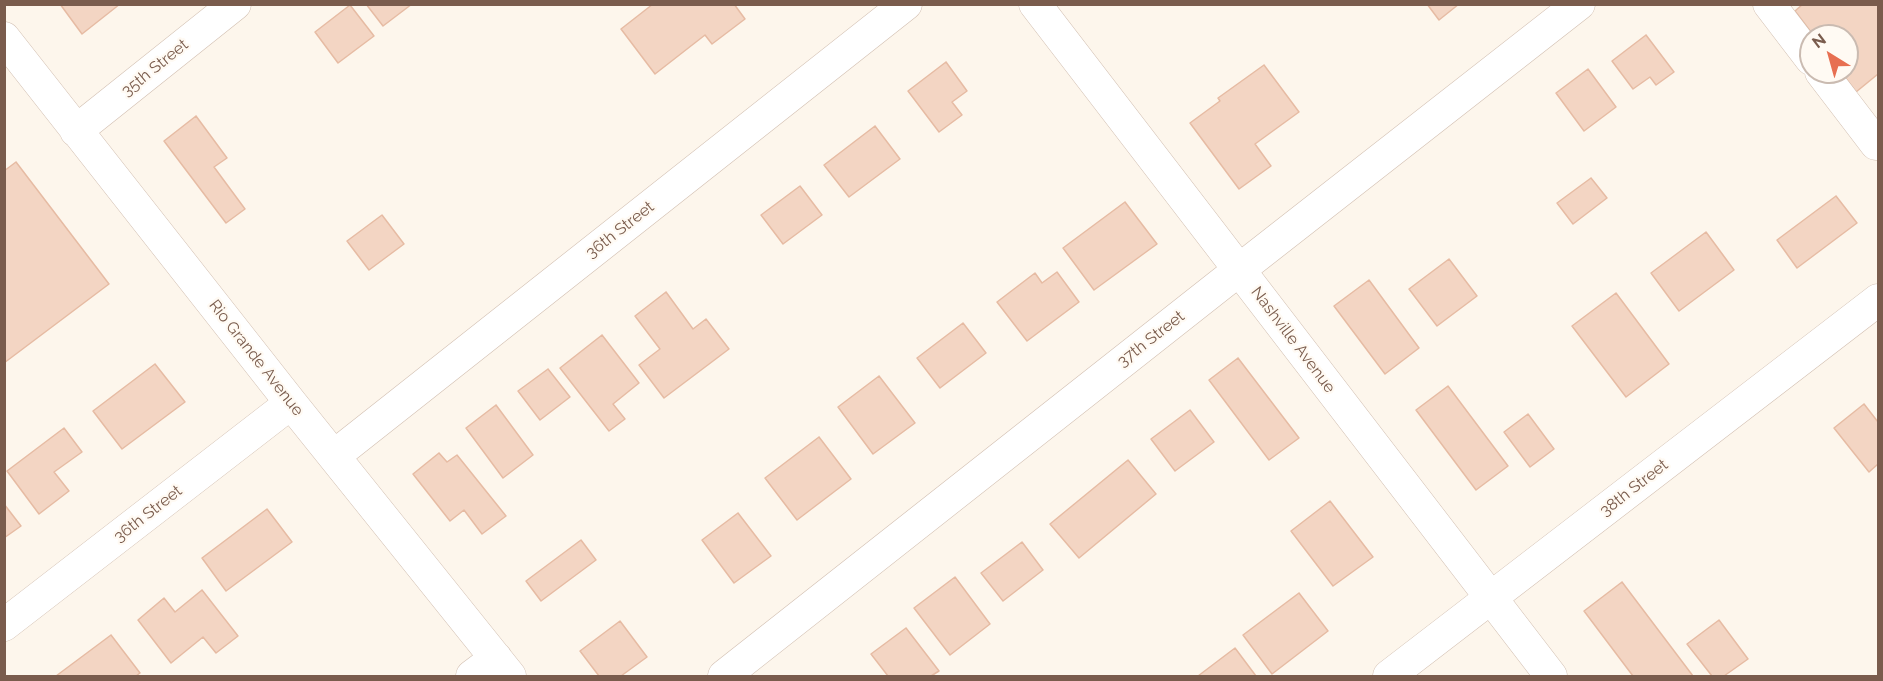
<!DOCTYPE html>
<style>
body{margin:0}
#map{position:relative;width:1883px;height:681px;overflow:hidden;background:#fdf6ec;font-family:Raleway,sans-serif}
canvas{display:block}
.frame{position:absolute;inset:0;border:6px solid #7a5c4d;pointer-events:none}
.north{position:absolute;left:1799px;top:24px;width:60px;height:60px;box-sizing:border-box;background:#fffaf3;border:2px solid #cabbb1;border-radius:50%;rotate:323deg;font-size:16px;font-weight:700;line-height:24px;text-align:center;color:#7a5c4d}
.north::after{content:'';display:block;margin:auto;width:21px;height:27px;background:#e76f51;clip-path:polygon(50% 0,100% 100%,50% 72%,0 100%)}
</style>
<div id="map">
<canvas width="1883" height="681"></canvas>
<div class="frame"></div>
<div class="north">N</div>
</div>
<script>
const g = document.querySelector('canvas').getContext('2d');
g.lineJoin = 'round';
function fillPath(path, color) {
  g.fillStyle = color;
  g.fill(path, 'evenodd');
}
function shape(rows) {
  const path = new Path2D();
  for (const r of rows) {
    path.moveTo(r[0], r[1]);
    for (let i = 2; i < r.length; i += 2) path.lineTo(r[i], r[i + 1]);
  }
  return path;
}
function strokePath(path, color, width, dash) {
  g.strokeStyle = color;
  g.lineWidth = width;
  g.lineCap = dash ? 'butt' : 'round';
  g.setLineDash(dash || []);
  g.stroke(path);
}
function drawText(font, color, halo, rows, align = 'center') {
  g.font = font + ' Raleway,sans-serif';
  g.lineWidth = 4.5;
  g.setLineDash([]);
  g.textBaseline = 'middle';
  g.strokeStyle = halo;
  g.fillStyle = color;
  for (const [text, x, y, turn = 0] of rows) {
    g.save();
    g.translate(x, y);
    g.rotate((+turn || 0) * Math.PI / 180);
    g.textAlign = isNaN(turn) ? turn : align;
    if (halo) g.strokeText(text, 0, 0);
    g.fillText(text, 0, 0);
    g.restore();
  }
}
const building = shape([
 [60,4,120,4,82,34,60,4],
 [366,4,412,4,383,26,366,4],
 [653,4,734,4,745,19,712,44,705,35,655,74,621,29,653,4],
 [1427,4,1459,4,1439,20,1427,4],
 [1803,4,1877,4,1878,7,1878,74,1856,92,1841,72,1847,72,1847,36,1814,36,1795,11,1803,4],
 [350,5,374,36,338,63,315,32,350,5],
 [1646,35,1674,72,1656,85,1650,77,1633,89,1612,61,1646,35],
 [946,62,967,91,952,102,962,115,939,132,908,91,946,62],
 [1264,65,1299,112,1255,144,1271,166,1239,189,1190,123,1220,101,1218,98,1264,65],
 [1588,69,1616,107,1584,131,1556,93,1588,69],
 [196,116,227,158,214,167,245,209,226,223,164,141,196,116],
 [875,126,900,159,849,197,824,165,875,126],
 [16,162,109,284,4,363,4,171,16,162],
 [1591,178,1607,198,1573,224,1557,203,1591,178],
 [800,186,822,215,783,244,761,215,800,186],
 [1836,196,1857,223,1797,268,1777,240,1836,196],
 [1125,202,1157,244,1094,290,1063,248,1125,202],
 [382,215,404,244,369,270,347,241,382,215],
 [1706,232,1734,270,1679,311,1651,273,1706,232],
 [1449,259,1477,296,1437,326,1409,289,1449,259],
 [1057,272,1079,302,1027,341,997,302,1035,273,1042,283,1057,272],
 [1369,280,1419,348,1385,374,1334,306,1369,280],
 [666,292,693,329,706,319,729,349,664,398,639,365,660,349,635,316,666,292],
 [1616,293,1669,364,1626,397,1572,326,1616,293],
 [963,323,986,353,940,388,917,358,963,323],
 [602,335,639,383,613,404,625,419,609,431,560,368,602,335],
 [1238,358,1299,438,1269,460,1209,380,1238,358],
 [155,364,185,402,122,449,93,411,155,364],
 [548,369,570,397,540,420,518,391,548,369],
 [879,376,915,423,873,454,838,407,879,376],
 [1448,386,1508,466,1476,490,1416,410,1448,386],
 [1864,404,1878,422,1878,464,1869,472,1834,428,1864,404],
 [496,405,533,455,503,478,466,428,496,405],
 [1190,410,1214,442,1175,471,1151,439,1190,410],
 [1528,414,1554,449,1530,467,1504,432,1528,414],
 [64,428,82,452,54,472,69,491,39,514,7,471,64,428],
 [819,437,851,479,797,520,765,478,819,437],
 [439,453,447,462,457,455,506,516,482,534,464,510,450,521,413,474,439,453],
 [1128,460,1156,494,1079,558,1050,524,1128,460],
 [1330,501,1373,557,1333,586,1291,531,1330,501],
 [4,504,21,526,4,538,4,504],
 [267,509,292,542,226,591,202,558,267,509],
 [738,513,771,556,734,583,702,540,738,513],
 [581,540,596,560,541,601,526,581,581,540],
 [1022,542,1043,570,1003,601,981,573,1022,542],
 [955,577,990,624,950,655,914,608,955,577],
 [1622,582,1693,676,1633,676,1584,611,1622,582],
 [202,590,238,636,216,653,203,637,171,663,138,620,164,598,175,612,202,590],
 [1299,593,1328,631,1272,674,1243,635,1299,593],
 [1719,620,1748,659,1724,676,1712,676,1687,644,1719,620],
 [620,621,647,657,621,676,599,676,580,651,620,621],
 [906,628,939,671,931,676,888,676,871,654,906,628],
 [111,635,140,673,136,676,56,676,111,635],
 [1235,648,1256,676,1198,676,1235,648]
]);
fillPath(building, '#f3d5c3');
strokePath(building, '#e6bba3', 1.5);
const minor = shape([
 [1035,4,1551,676],
 [1769,4,1811,59],
 [4,38,291,403,510,676],
 [1821,72,1876,144],
 [76,131,235,4],
 [334,456,906,4],
 [4,625,291,403],
 [472,676,496,658],
 [724,676,1239,270,1579,4],
 [1389,676,1878,300]
]);
strokePath(minor, '#d1beb0', 33);
strokePath(minor, '#fff', 32);
drawText('16px', '#7a5c4d', '#fffaf3', [
 ["35th Street",155,68,-39],
 ["36th Street",620,230,-38],
 ["37th Street",1151,339,-38],
 ["Nashville Avenue",1293,340,53],
 ["Rio Grande Avenue",256,358,52],
 ["38th Street",1634,488,-38],
 ["36th Street",148,514,-38]
]);
</script>
